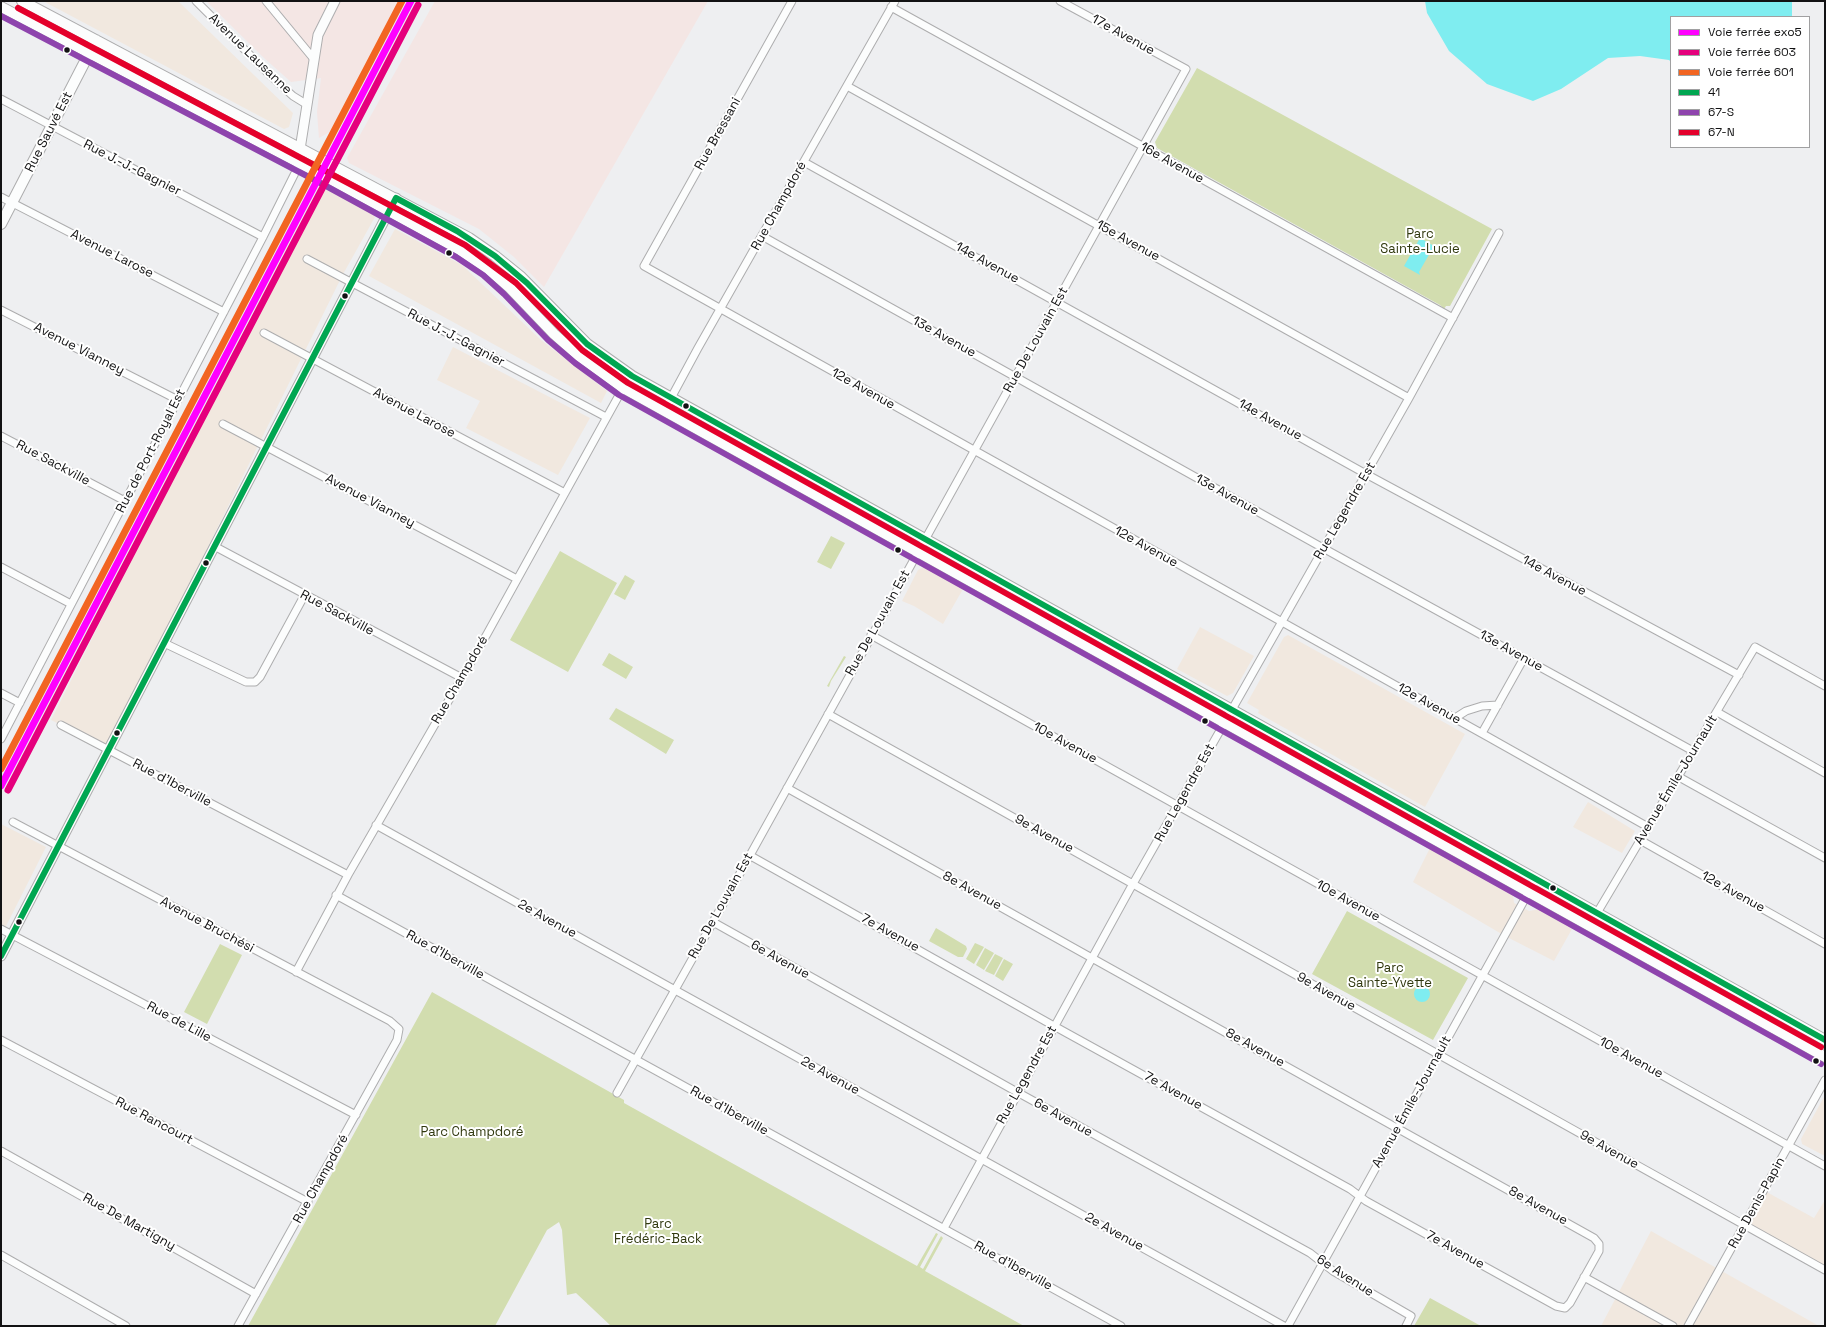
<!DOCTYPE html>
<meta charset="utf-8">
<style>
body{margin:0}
#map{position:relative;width:1826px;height:1327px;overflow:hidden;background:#eeeff1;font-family:"Space Grotesk",sans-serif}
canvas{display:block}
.frame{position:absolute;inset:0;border:2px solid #121213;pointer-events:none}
.legend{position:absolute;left:1670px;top:16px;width:140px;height:132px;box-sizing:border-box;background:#fff;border:1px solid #a0a0a1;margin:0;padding:5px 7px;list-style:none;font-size:12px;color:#121213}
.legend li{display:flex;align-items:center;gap:8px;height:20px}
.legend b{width:20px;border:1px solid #a0a0a1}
</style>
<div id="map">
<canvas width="1826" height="1327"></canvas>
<div class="frame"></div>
<ul class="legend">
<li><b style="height:5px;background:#f0f"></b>Voie ferrée exo5</li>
<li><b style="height:5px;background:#e5007d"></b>Voie ferrée 603</li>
<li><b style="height:5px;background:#f26522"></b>Voie ferrée 601</li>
<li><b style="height:5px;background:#00a651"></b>41</li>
<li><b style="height:5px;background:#8e44ad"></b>67-S</li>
<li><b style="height:5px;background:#e4002b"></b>67-N</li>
</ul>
</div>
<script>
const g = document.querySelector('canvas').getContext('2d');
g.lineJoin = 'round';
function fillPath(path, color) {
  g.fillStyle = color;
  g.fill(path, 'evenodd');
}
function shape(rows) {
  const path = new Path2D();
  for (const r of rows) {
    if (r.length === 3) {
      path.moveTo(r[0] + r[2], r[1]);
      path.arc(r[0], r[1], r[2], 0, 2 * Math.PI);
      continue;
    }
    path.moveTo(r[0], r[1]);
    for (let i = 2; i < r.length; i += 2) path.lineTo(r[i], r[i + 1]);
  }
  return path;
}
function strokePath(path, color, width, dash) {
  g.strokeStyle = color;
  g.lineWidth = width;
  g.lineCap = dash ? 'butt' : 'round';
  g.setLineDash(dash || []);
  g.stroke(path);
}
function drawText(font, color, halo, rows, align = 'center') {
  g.font = font + ' "Space Grotesk",sans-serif';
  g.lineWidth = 4;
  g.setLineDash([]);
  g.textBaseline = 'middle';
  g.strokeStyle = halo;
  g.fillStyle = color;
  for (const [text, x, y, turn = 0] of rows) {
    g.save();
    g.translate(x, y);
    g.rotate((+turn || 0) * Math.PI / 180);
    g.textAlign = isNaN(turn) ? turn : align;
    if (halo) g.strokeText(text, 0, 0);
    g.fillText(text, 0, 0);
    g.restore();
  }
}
fillPath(shape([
 [43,1,178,1,293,113,289,127,284,129],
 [320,187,328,191,329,190,372,212,375,217,342,276,108,749,51,720],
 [395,229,462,265,541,340,607,391,601,403,369,276],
 [453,347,590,418,558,475,466,428,480,401,437,380],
 [924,567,963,589,943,624,914,606,902,601,918,570],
 [1200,627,1254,656,1233,693,1227,696,1177,669],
 [1288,635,1465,734,1425,807,1258,713,1259,710,1247,703,1284,637],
 [1588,802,1635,831,1622,853,1573,827],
 [1,824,46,847,1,936],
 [1430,848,1513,895,1514,903,1529,911,1540,909,1572,929,1554,961,1505,936,1413,882],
 [1825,1095,1825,1156,1802,1144,1801,1139],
 [1763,1190,1814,1218,1825,1200,1825,1270,1744,1225],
 [1651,1231,1819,1326,1601,1326]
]), '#f1e8df');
fillPath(shape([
 [206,1,402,1,335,129,319,138,317,112,321,78,291,82,264,58],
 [435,1,708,1,544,287,514,257,479,229,349,163,347,158]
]), '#f4e6e4');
fillPath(shape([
 [1197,68,1492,229,1450,306,1446,306,1444,309,1440,305,1157,148,1155,142],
 [831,536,845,543,831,569,817,562],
 [560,551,617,583,568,672,510,640],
 [625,575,635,581,625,600,614,594],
 [609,653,633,667,626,679,602,665],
 [844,656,846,657,831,681,829,687,827,686],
 [616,708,674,740,666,754,609,719],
 [1347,911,1468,978,1433,1040,1312,974],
 [936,928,966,946,967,949,963,957,958,957,929,941],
 [975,943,984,947,974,964,966,959],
 [220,944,242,955,207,1024,184,1012],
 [985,948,994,953,984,970,976,965],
 [995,954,1003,958,994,975,985,971],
 [1004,959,1013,964,1003,981,995,976],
 [432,992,624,1100,624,1103,917,1266,936,1233,938,1234,920,1267,923,1269,941,1236,943,1238,925,1271,1024,1326,611,1326,576,1293,567,1295,562,1230,559,1222,547,1230,495,1326,248,1326],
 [1430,1298,1481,1326,1414,1326]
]), '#d2ddaf');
fillPath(shape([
 [1425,1,1792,1,1792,17,1671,17,1671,62,1669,60,1640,56,1608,58,1561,89,1533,101,1487,84,1449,51,1427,13],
 [1420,238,1434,246,1419,272,1420,275,1404,266],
 [1422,994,8]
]), '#7fedf0');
const minor = shape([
 [196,1,271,76,293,96,306,104],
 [266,1,313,58],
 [792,1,644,266,1490,738,1648,827],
 [891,7,1453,318],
 [847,86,1409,398],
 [1,99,263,237],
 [804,162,1366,474,1739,675],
 [1,197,224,312],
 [762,236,1323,548,1693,751],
 [307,259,606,417],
 [1,310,178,400],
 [264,333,565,493],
 [664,411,698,348,895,1],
 [223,424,517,579],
 [1,436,125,501],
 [214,546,462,678],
 [1,567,71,604],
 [871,635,1825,1166],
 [164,643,246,682,255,682,260,677,304,596],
 [1,693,20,703],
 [1717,712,1825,773],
 [828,714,1825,1270],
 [1455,718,1466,711,1482,706,1498,705],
 [61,725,348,875],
 [1482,733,1524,658],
 [1,739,263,237,296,171,298,162],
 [1679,777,1825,858],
 [13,822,390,1021,399,1029,397,1040,238,1326],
 [376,825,1284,1326],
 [1640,840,1825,944],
 [749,855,1054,1026,1350,1189,1366,1201,1556,1306,1565,1308,1570,1303,1599,1251,1599,1244,1594,1238,787,788],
 [336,895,1121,1326],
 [1597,913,1755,647,1825,686],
 [713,922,1017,1092,1310,1253,1333,1271,1411,1316,1406,1326],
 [1,929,356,1115],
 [296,972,348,875,487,634,623,388],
 [1,1040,308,1202],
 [617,1093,713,922,1186,69,1060,1],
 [1,1151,256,1294],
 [944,1228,1130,889,1409,398,1499,233],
 [1,1255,126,1326],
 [1584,1277,1673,1326],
 [1288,1326,1536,879],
 [1688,1326,1825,1080]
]);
const tertiary = shape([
 [298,162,318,35,335,1],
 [1,956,396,198]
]);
const secondary = shape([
 [22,1,469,238,495,256,521,277,587,344,632,376,1825,1040],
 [1,7,330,179,460,250,488,269,510,288,554,334,580,357,623,388,1825,1057],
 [1,224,96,40]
]);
strokePath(minor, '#adadae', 9);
strokePath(tertiary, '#adadae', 11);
strokePath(secondary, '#adadae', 12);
strokePath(minor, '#fcfdfd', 7);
strokePath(tertiary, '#fcfdfd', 9);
strokePath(secondary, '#fcfdfd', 10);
strokePath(shape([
 [1,956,396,198,457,231,495,256,527,283,587,344,632,376,1825,1040]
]), '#00a651', 6);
strokePath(shape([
 [1,16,326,186,456,257,483,275,504,294,548,340,575,363,619,395,1821,1064]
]), '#8e44ad', 6);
strokePath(shape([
 [18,8,465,245,516,283,582,350,628,383,1821,1047]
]), '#e4002b', 6);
strokePath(shape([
 [1,786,411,1]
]), '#f0f', 7);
strokePath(shape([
 [8,790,418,5]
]), '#e5007d', 7);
strokePath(shape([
 [1,769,402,1]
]), '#f26522', 7);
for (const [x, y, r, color] of [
 [67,50,3.5,"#121213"],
 [449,253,3.5,"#121213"],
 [345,296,3.5,"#121213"],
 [686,406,3.5,"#121213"],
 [898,550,3.5,"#121213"],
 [206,563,3.5,"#121213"],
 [1205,721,3.5,"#121213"],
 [117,733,3.5,"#121213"],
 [1553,888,3.5,"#121213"],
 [19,922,3.5,"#121213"],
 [1816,1061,3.5,"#121213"]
]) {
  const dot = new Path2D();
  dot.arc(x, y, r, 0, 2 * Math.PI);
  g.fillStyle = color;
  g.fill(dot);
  strokePath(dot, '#fff', 1.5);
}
drawText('13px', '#121213', '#fff', [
 ["17e Avenue",1123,35,29],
 ["Avenue Lausanne",250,54,44],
 ["Rue Sauvé Est",49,132,-63],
 ["Rue Bressani",718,134,-61],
 ["16e Avenue",1172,163,29],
 ["Rue J.-J.-Gagnier",132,168,27],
 ["Rue Champdoré",779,206,-61],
 ["15e Avenue",1128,241,29],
 ["Avenue Larose",112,254,27],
 ["14e Avenue",987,263,29],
 ["13e Avenue",944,337,29],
 ["Rue J.-J.-Gagnier",456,338,28],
 ["Rue De Louvain Est",1036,340,-61],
 ["Avenue Vianney",79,349,27],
 ["12e Avenue",863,389,29],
 ["Avenue Larose",414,413,28],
 ["14e Avenue",1270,420,29],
 ["Rue de Port-Royal Est",151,451,-63],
 ["Rue Sackville",53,463,28],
 ["13e Avenue",1227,495,29],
 ["Avenue Vianney",370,501,28],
 ["Rue Legendre Est",1345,511,-60],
 ["12e Avenue",1146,547,29],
 ["14e Avenue",1554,576,28],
 ["Rue Sackville",337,613,28],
 ["Rue De Louvain Est",878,623,-61],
 ["13e Avenue",1511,651,29],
 ["Rue Champdoré",460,680,-60],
 ["12e Avenue",1429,704,29],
 ["10e Avenue",1065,743,29],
 ["Avenue Émile-Journault",1676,780,-59],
 ["Rue d'Iberville",172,783,28],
 ["Rue Legendre Est",1185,793,-61],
 ["9e Avenue",1044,834,29],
 ["8e Avenue",972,891,29],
 ["12e Avenue",1733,892,29],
 ["10e Avenue",1348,901,29],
 ["Rue De Louvain Est",721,906,-61],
 ["2e Avenue",547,919,29],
 ["Avenue Bruchési",207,925,28],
 ["7e Avenue",890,933,29],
 ["Rue d'Iberville",445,955,29],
 ["6e Avenue",780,960,29],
 ["9e Avenue",1326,992,29],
 ["Rue de Lille",179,1022,28],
 ["8e Avenue",1255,1048,29],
 ["10e Avenue",1631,1058,29],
 ["Rue Legendre Est",1027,1075,-61],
 ["2e Avenue",830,1076,29],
 ["7e Avenue",1173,1091,29],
 ["Avenue Émile-Journault",1412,1102,-61],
 ["Rue d'Iberville",729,1111,29],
 ["6e Avenue",1063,1118,29],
 ["Rue Rancourt",154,1121,28],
 ["9e Avenue",1609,1150,29],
 ["Rue Champdoré",321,1179,-61],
 ["Rue Denis-Papin",1757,1203,-61],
 ["8e Avenue",1538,1206,29],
 ["Rue De Martigny",129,1222,29],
 ["2e Avenue",1114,1232,29],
 ["7e Avenue",1455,1250,29],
 ["Rue d'Iberville",1013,1266,29],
 ["6e Avenue",1345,1276,33]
]);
drawText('13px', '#30380e', '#fff', [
 ["Parc",1420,234],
 ["Sainte-Lucie",1420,249],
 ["Parc",1390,968],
 ["Sainte-Yvette",1390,983],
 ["Parc Champdoré",472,1132],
 ["Parc",658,1224],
 ["Frédéric-Back",658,1239]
]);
</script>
